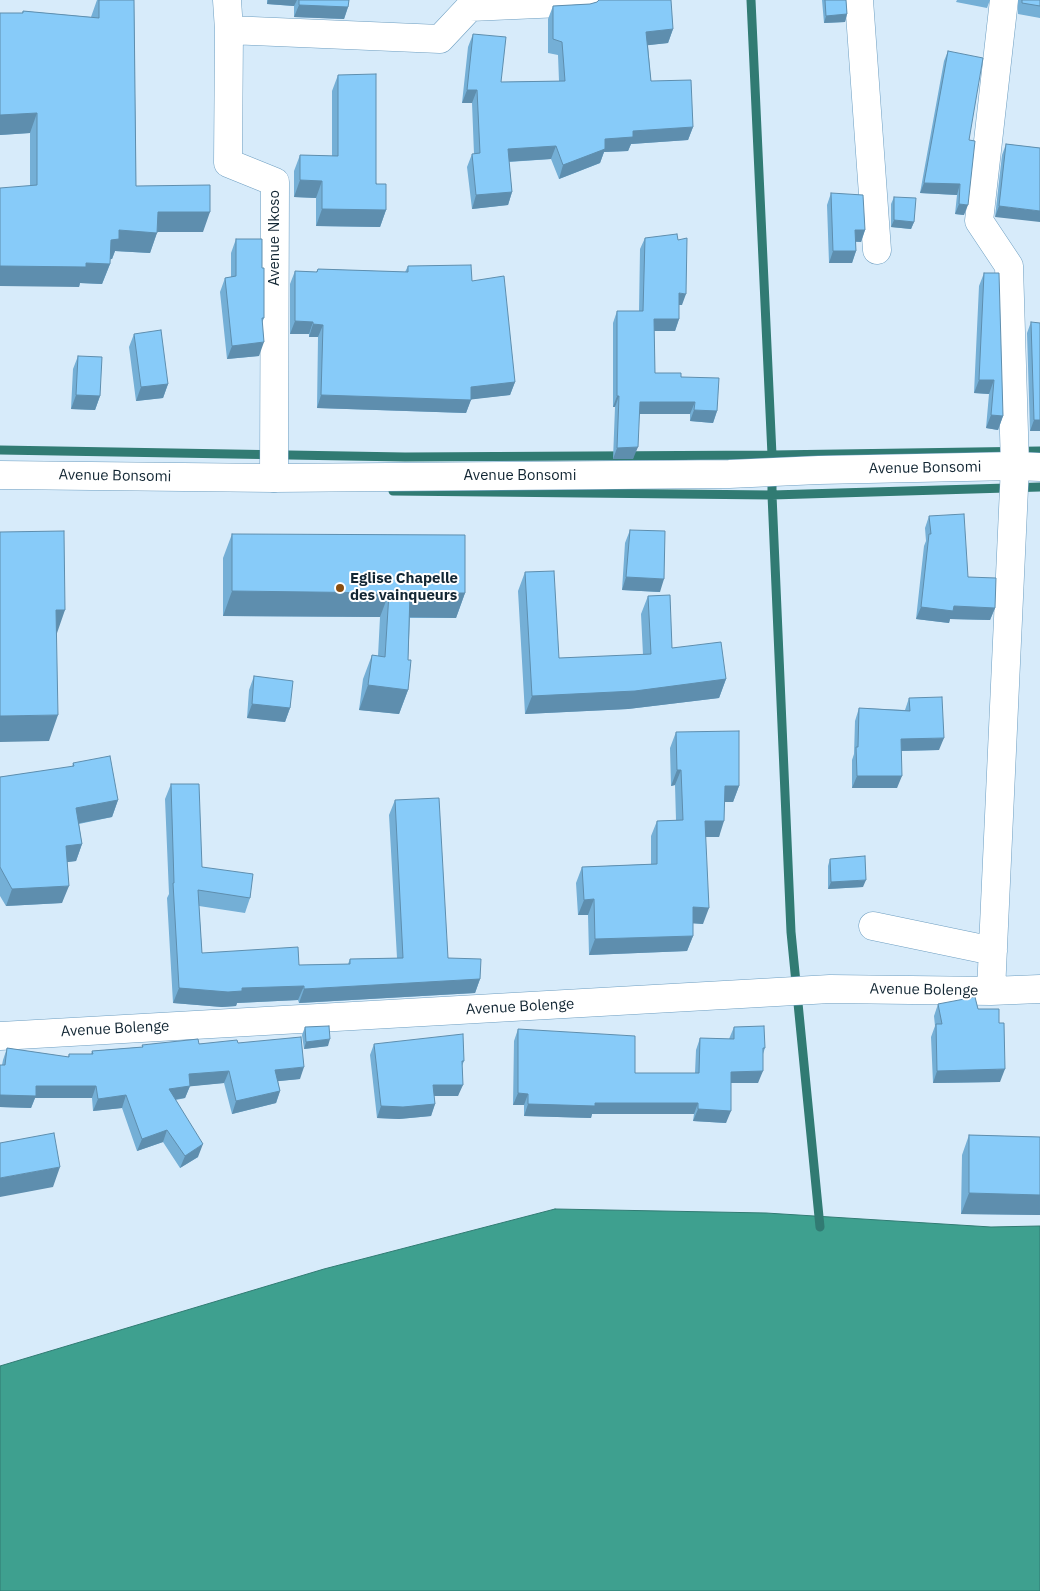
<!DOCTYPE html>
<style>
body{margin:0}
canvas{display:block;background:#d7ebfa}
</style>
<canvas width="1040" height="1591"></canvas>
<script>
const g = document.querySelector('canvas').getContext('2d');
g.lineJoin = 'round';
function fillPath(path, color) {
  g.fillStyle = color;
  g.fill(path, 'evenodd');
}
function shape(rows) {
  const path = new Path2D();
  for (const r of rows) {
    path.moveTo(r[0], r[1]);
    for (let i = 2; i < r.length; i += 2) path.lineTo(r[i], r[i + 1]);
  }
  return path;
}
function strokePath(path, color, width, dash) {
  g.strokeStyle = color;
  g.lineWidth = width;
  g.lineCap = dash ? 'butt' : 'round';
  g.setLineDash(dash || []);
  g.stroke(path);
}
function drawText(font, color, halo, rows, align = 'center') {
  g.font = font + ' "IBM Plex Sans",sans-serif';
  g.lineWidth = 4;
  g.setLineDash([]);
  g.textBaseline = 'middle';
  g.strokeStyle = halo;
  g.fillStyle = color;
  for (const [text, x, y, turn = 0] of rows) {
    g.save();
    g.translate(x, y);
    g.rotate((+turn || 0) * Math.PI / 180);
    g.textAlign = isNaN(turn) ? turn : align;
    if (halo) g.strokeText(text, 0, 0);
    g.fillText(text, 0, 0);
    g.restore();
  }
}
const water = shape([
 [555,1209,766,1213,991,1227,1040,1226,1040,1591,0,1591,0,1366,324,1269,555,1209]
]);
fillPath(water, '#3ea08f');
strokePath(water, '#317b73', 1);
strokePath(shape([
 [751,0,772,455,772,495,791,932,820,1227],
 [0,450,405,457,772,455,1040,451],
 [393,491,772,495,1040,487]
]), '#317b73', 9);
const minor = shape([
 [227,0,229,30,228,163,275,182,274,478],
 [859,0,877,250],
 [229,30,440,39,470,7,584,2],
 [873,926,993,951],
 [991,991,1015,466,1009,266,979,221,1004,0],
 [0,1036,830,989,991,991,1040,989]
]);
const major = shape([
 [0,475,274,478,729,474,819,470,1015,466,1040,467]
]);
strokePath(minor, '#6d9ec1', 29);
strokePath(major, '#6d9ec1', 29);
strokePath(minor, '#fff', 28);
strokePath(major, '#fff', 28);
fillPath(shape([
 [97,0,134,0,136,186,203,232,157,232,150,253,115,251,112,259,110,259,110,264,102,284,80,283,79,287,30,186,30,133,0,135,0,13,22,13,23,11,91,17],
 [267,0,349,0,348,7,344,19,294,17,294,6,267,4],
 [822,0,846,0,847,14,845,22,824,23],
 [957,0,990,0,987,8,956,2],
 [1018,0,1040,0,1040,18,1018,14],
 [597,2,673,29,668,43,648,45,651,81,693,127,688,140,631,144,628,151,604,152,600,163,559,179,551,159,509,162,512,192,508,205,472,209,467,167,472,154,474,154,472,103,462,103,468,47,473,34,501,82,559,81,558,55,548,53,548,19,553,6,590,4],
 [948,51,964,215,955,214,957,195,920,193,944,61],
 [338,75,386,210,380,227,316,226,316,198,294,197,294,171,300,155,332,156,332,91],
 [1006,144,1040,148,995,217,1002,155],
 [831,193,865,230,861,242,856,242,856,251,852,263,829,263,827,205],
 [894,197,914,222,911,229,891,227,891,204],
 [645,238,682,305,679,305,679,319,675,331,654,331,655,373,681,377,717,411,713,423,690,421,690,414,639,414,633,459,613,459,615,407,613,407,613,323,617,311,639,311,640,249],
 [236,239,262,268,264,318,262,323,259,356,227,359,220,292,225,278,231,277,231,253],
 [408,266,472,281,515,382,510,395,471,399,466,413,317,408,318,337,309,337,309,334,290,334,290,284,295,271,316,272,318,269,405,272],
 [984,273,1003,416,998,430,986,428,989,394,974,393,979,286],
 [1031,322,1040,431,1030,431,1027,333],
 [134,334,168,384,163,398,136,401,129,347],
 [78,356,100,396,95,410,71,409,73,369],
 [929,516,968,577,995,608,990,620,950,619,949,623,916,619,924,546,926,541,925,528],
 [630,530,660,592,622,590,625,543],
 [232,534,465,593,456,618,410,618,408,660,408,690,399,714,359,710,363,679,372,655,378,656,380,617,223,616,223,558],
 [525,572,559,658,643,655,641,614,648,596,672,648,726,679,719,698,628,709,525,714,518,591],
 [254,676,290,708,285,722,247,718,249,690],
 [909,698,939,750,901,751,897,788,852,788,852,760,854,754,855,721,859,708,905,710],
 [676,732,739,786,733,802,725,802,719,837,706,837,703,924,693,923,693,936,687,951,589,955,588,915,578,915,576,883,582,867,651,864,651,836,657,821,676,820,675,785,671,786,670,748],
 [73,763,118,800,112,817,79,824,82,844,76,861,67,862,62,903,6,906,0,896,0,777,72,767],
 [171,784,202,867,250,898,245,913,199,906,202,953,299,965,348,964,350,959,397,958,389,815,395,800,448,958,480,979,475,993,299,1003,298,1000,237,1003,236,1006,222,1007,173,1003,167,898,169,894,165,799],
 [830,859,863,887,828,889,828,866],
 [938,1004,978,1009,1000,1082,933,1083,931,1037,935,1026,934,1016],
 [305,1027,328,1046,304,1049,302,1035],
 [734,1027,765,1048,763,1054,758,1083,731,1083,726,1123,693,1121,694,1114,592,1114,591,1118,524,1116,524,1105,513,1105,514,1041,518,1029,635,1073,695,1073,696,1050,700,1038,729,1039],
 [238,1043,300,1079,278,1081,280,1091,276,1103,232,1114,224,1083,190,1086,185,1098,176,1100,198,1157,180,1168,163,1142,137,1151,122,1108,93,1111,92,1098,35,1098,31,1108,0,1107,0,1065,2,1065,3,1060,7,1048,68,1057,69,1054,91,1054,92,1051,142,1047,142,1045],
 [374,1044,464,1061,462,1066,458,1096,434,1096,435,1104,431,1116,399,1119,377,1118,370,1055],
 [969,1135,1040,1137,1040,1215,961,1214,962,1155]
]), '#74afd6');
fillPath(shape([
 [268,0,297,0,294,6,267,4],
 [299,5,348,7,344,19,294,17],
 [847,14,845,22,824,23,826,16],
 [673,29,668,43,641,46,646,32],
 [467,90,477,90,472,103,462,103],
 [37,113,30,133,0,135,0,115],
 [693,127,688,140,631,144,628,151,604,152,600,163,559,179,563,165,605,139,633,131],
 [556,146,551,159,503,162,508,149],
 [300,180,322,181,316,198,294,197],
 [924,183,960,184,957,195,920,193],
 [512,192,508,205,472,209,476,195],
 [959,204,968,205,964,215,955,214],
 [999,206,1040,211,1040,222,995,217],
 [322,209,386,210,380,227,316,226],
 [158,212,210,212,203,232,151,232],
 [894,220,914,222,911,229,891,227],
 [119,230,157,233,150,253,115,251,112,259,104,260,111,240],
 [855,230,865,230,861,242,851,241],
 [833,251,856,251,852,263,829,263],
 [86,263,110,264,102,284,80,283,79,287,0,286,0,266],
 [679,293,686,294,682,305,675,305],
 [654,319,679,319,675,331,649,331],
 [295,321,313,322,309,334,290,334],
 [313,324,323,325,318,337,309,337],
 [264,342,259,356,227,359,232,346],
 [979,380,994,380,989,394,974,393],
 [515,382,510,395,467,400,471,387],
 [168,384,163,398,136,401,141,387],
 [76,395,100,396,95,410,71,409],
 [321,395,471,400,466,413,317,408],
 [617,396,619,396,615,407,613,407],
 [640,402,695,402,690,414,635,414],
 [694,410,717,411,713,423,690,421],
 [991,415,1003,416,998,430,986,428],
 [1034,420,1040,420,1040,431,1030,431],
 [638,447,633,459,613,459,617,448],
 [626,577,664,579,660,592,622,590],
 [232,591,389,593,380,617,223,616],
 [410,593,465,593,456,618,402,617],
 [954,606,995,608,990,620,950,619,949,623,916,619,921,607],
 [56,610,65,610,56,636],
 [726,679,719,698,628,709,525,714,532,696],
 [368,685,408,690,399,714,359,710],
 [252,704,290,708,285,722,247,718],
 [58,715,49,741,0,742,0,716],
 [944,738,939,750,897,751,901,739],
 [677,770,681,770,675,785,671,786],
 [857,776,902,776,897,788,852,788],
 [725,786,739,786,733,802,719,802],
 [118,800,112,817,70,825,76,808],
 [705,821,724,821,719,837,700,837],
 [82,844,76,861,60,863,66,846],
 [866,880,863,887,828,889,831,882],
 [69,886,62,903,6,906,12,889],
 [594,899,588,915,578,915,584,900],
 [693,907,709,908,703,924,687,923],
 [693,936,687,951,589,955,595,939],
 [480,979,475,993,299,1003,304,989],
 [304,986,298,1000,237,1003,236,1006,222,1007,173,1003,179,988,242,988],
 [330,1039,328,1046,304,1049,306,1042],
 [304,1067,300,1079,270,1082,275,1070],
 [1005,1069,1000,1082,933,1083,937,1071],
 [229,1071,224,1083,184,1087,189,1074],
 [763,1071,758,1083,727,1083,731,1072],
 [433,1085,463,1085,458,1096,429,1096],
 [36,1086,96,1086,92,1098,35,1098,31,1108,0,1107,0,1095],
 [190,1086,185,1098,164,1101,169,1089],
 [280,1091,276,1103,232,1114,236,1101],
 [518,1093,528,1094,524,1105,513,1105],
 [126,1095,122,1108,93,1111,98,1099],
 [595,1103,698,1103,694,1114,592,1114,591,1118,524,1116,528,1104],
 [435,1104,431,1116,399,1119,377,1118,381,1106],
 [698,1109,731,1111,726,1123,693,1121],
 [167,1130,163,1142,137,1151,142,1139],
 [203,1144,198,1157,180,1168,185,1156],
 [60,1167,53,1187,0,1197,0,1178],
 [969,1193,1040,1195,1040,1215,961,1214]
]), '#5e8eae');
const building = shape([
 [99,0,134,0,136,186,210,185,210,212,158,212,157,233,119,230,119,239,111,240,110,264,86,263,86,267,0,266,0,188,37,185,37,113,0,115,0,13,23,13,23,11,99,18,99,0],
 [299,0,349,0,348,7,299,5,299,0],
 [599,0,671,0,673,29,646,32,651,81,691,80,693,127,633,131,633,137,605,139,605,149,563,165,556,146,508,149,512,192,476,195,472,154,480,153,477,90,467,90,473,34,506,37,501,82,565,81,562,42,553,39,553,6,590,4,597,2,599,0],
 [825,0,846,0,847,14,826,16,825,0],
 [1022,0,1040,0,1040,6,1022,3,1022,0],
 [948,51,983,58,969,140,975,141,968,205,959,204,960,184,924,183,948,51],
 [376,74,376,184,386,184,386,210,322,209,322,181,300,180,300,155,338,156,338,75,376,74],
 [1006,144,1040,148,1040,211,999,206,1006,144],
 [831,193,863,195,865,230,855,230,856,251,833,251,831,193],
 [894,197,916,198,914,222,894,220,894,197],
 [677,234,678,240,687,238,686,294,679,293,679,319,654,319,655,373,681,373,681,377,719,378,717,411,694,410,695,402,640,402,638,447,617,448,619,396,617,396,617,311,643,311,645,238,677,234],
 [236,239,262,239,262,268,264,268,264,318,262,318,264,342,232,346,225,278,236,276,236,239],
 [471,265,472,281,504,276,515,382,471,387,471,400,321,395,323,325,313,324,313,322,295,321,295,271,317,272,318,269,408,272,408,266,471,265],
 [984,273,999,273,1003,416,991,415,994,380,979,380,984,273],
 [1031,322,1040,323,1040,420,1034,420,1031,322],
 [161,330,168,384,141,387,134,334,161,330],
 [78,356,102,357,100,396,76,395,78,356],
 [964,514,968,577,996,578,995,608,954,606,953,611,921,607,929,534,931,534,929,516,964,514],
 [630,530,665,531,664,579,626,577,630,530],
 [64,531,65,610,56,610,58,715,0,716,0,532,64,531],
 [232,534,465,535,465,593,410,593,408,660,411,660,408,690,368,685,372,655,385,657,389,593,232,591,232,534],
 [554,571,559,658,651,654,648,596,670,595,672,648,721,642,726,679,635,691,532,696,525,572,554,571],
 [254,676,293,681,290,708,252,704,254,676],
 [942,697,944,738,901,739,902,776,857,776,856,747,858,747,859,708,910,711,909,698,942,697],
 [739,731,739,786,725,786,724,821,705,821,709,908,693,907,693,936,595,939,594,899,584,900,582,867,657,864,657,821,683,820,681,770,677,770,676,732,739,731],
 [110,756,118,800,76,808,82,844,66,846,69,886,12,889,0,867,0,777,74,766,73,763,110,756],
 [171,784,199,784,202,867,253,874,250,898,198,890,202,953,298,947,299,965,350,964,350,959,403,958,395,800,439,798,448,958,481,959,480,979,304,989,304,986,242,988,242,991,228,992,179,988,173,883,174,883,171,784],
 [865,856,866,880,831,882,830,859,865,856],
 [975,997,978,1009,999,1009,999,1023,1004,1023,1005,1069,937,1071,936,1024,942,1024,938,1004,975,997],
 [329,1026,330,1039,306,1042,305,1027,329,1026],
 [764,1026,765,1048,763,1048,763,1071,731,1072,731,1111,698,1109,698,1103,595,1103,595,1106,528,1104,528,1094,518,1093,518,1029,635,1036,635,1073,699,1073,700,1038,734,1039,734,1027,764,1026],
 [463,1034,464,1061,462,1061,463,1085,433,1085,435,1104,403,1107,381,1106,374,1044,463,1034],
 [301,1037,304,1067,275,1070,280,1091,236,1101,229,1071,189,1074,190,1086,169,1089,203,1144,185,1156,167,1130,142,1139,126,1095,98,1099,96,1086,36,1086,36,1096,0,1095,0,1065,5,1065,7,1048,69,1057,69,1054,93,1054,92,1051,143,1047,142,1045,198,1039,199,1044,237,1040,238,1043,301,1037],
 [54,1133,60,1167,0,1178,0,1143,54,1133],
 [969,1135,1040,1137,1040,1195,969,1193,969,1135]
]);
fillPath(building, '#87cbf9');
strokePath(building, '#5e8eae', 1);
for (const [x, y, r, color] of [
 [340,588,5,"#8b4e0f"]
]) {
  const dot = new Path2D();
  dot.arc(x, y, r, 0, 2 * Math.PI);
  g.fillStyle = color;
  g.fill(dot);
  strokePath(dot, '#fff', 2);
}
drawText('15px', '#122633', '#fff', [
 ["Avenue Nkoso",275,238,-90],
 ["Avenue Bonsomi",925,468,-1],
 ["Avenue Bonsomi",115,476,1],
 ["Avenue Bonsomi",520,476],
 ["Avenue Bolenge",924,990,1],
 ["Avenue Bolenge",520,1007,-3],
 ["Avenue Bolenge",115,1029,-3]
]);
drawText('bold 15px', '#122633', '#fff', [
 ["Eglise Chapelle",350,579],
 ["des vainqueurs",350,596]
], 'left');
</script>
